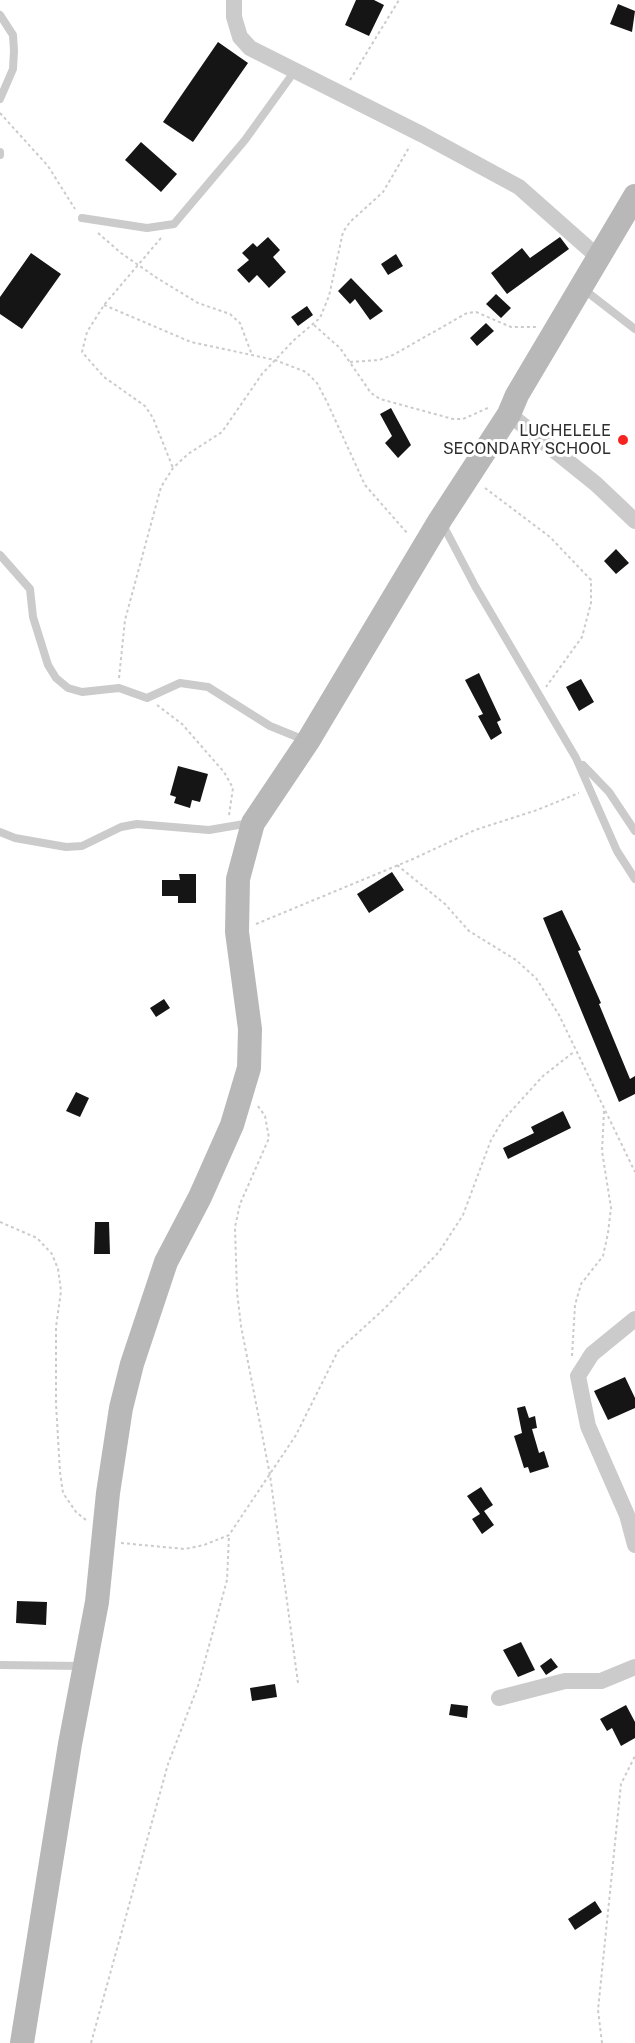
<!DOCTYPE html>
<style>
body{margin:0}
canvas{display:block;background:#fff}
</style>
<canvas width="635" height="2043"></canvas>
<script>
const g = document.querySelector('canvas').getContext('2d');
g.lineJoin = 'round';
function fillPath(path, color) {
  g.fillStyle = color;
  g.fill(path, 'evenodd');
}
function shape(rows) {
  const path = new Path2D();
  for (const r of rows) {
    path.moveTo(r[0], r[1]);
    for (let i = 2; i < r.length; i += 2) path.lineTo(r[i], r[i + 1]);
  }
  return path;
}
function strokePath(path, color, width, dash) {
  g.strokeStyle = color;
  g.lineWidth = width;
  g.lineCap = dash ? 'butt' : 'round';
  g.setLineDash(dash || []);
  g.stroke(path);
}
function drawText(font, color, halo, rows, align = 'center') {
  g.font = font + ' "Public Sans",sans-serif';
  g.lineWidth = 6;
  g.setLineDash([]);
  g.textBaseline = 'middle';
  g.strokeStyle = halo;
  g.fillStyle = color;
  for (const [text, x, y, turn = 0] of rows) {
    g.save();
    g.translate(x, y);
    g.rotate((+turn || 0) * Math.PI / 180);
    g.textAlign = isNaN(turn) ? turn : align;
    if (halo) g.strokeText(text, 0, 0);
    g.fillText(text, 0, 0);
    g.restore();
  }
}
fillPath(shape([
 [356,0,374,0,384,5,369,36,345,25],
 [618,4,635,11,632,32,610,24],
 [218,42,248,63,193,142,163,122],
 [141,142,177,174,161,192,125,160],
 [268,237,280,250,273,257,286,272,269,288,257,275,249,283,237,270,249,260,242,253,253,243,257,247],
 [560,237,569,249,507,294,491,273,522,248,530,258],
 [31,253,61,274,22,329,0,314,0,297],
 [396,254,403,266,388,275,381,264],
 [351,278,383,311,370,320,355,299,350,304,338,291],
 [496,294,511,308,501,318,486,304],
 [307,306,313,315,298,326,291,317],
 [486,323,494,331,477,346,470,338],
 [391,408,411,445,398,458,385,443,392,436,380,414],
 [616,549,629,563,616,574,604,561],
 [479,673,501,720,497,722,502,733,491,740,478,716,483,714,465,680],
 [581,679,594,702,579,711,566,687],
 [178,766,208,774,200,802,192,800,190,808,174,803,176,797,170,795],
 [392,872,404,890,369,913,357,894],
 [179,874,196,874,196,903,178,903,178,896,162,896,162,880,180,880],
 [562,910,581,950,578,951,601,1003,599,1004,630,1079,635,1076,635,1094,619,1102,543,918],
 [164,999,170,1008,156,1017,150,1008],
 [76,1092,89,1098,80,1117,66,1111],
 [563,1111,571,1128,508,1159,503,1148,534,1133,531,1127],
 [95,1222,109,1222,110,1254,94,1254],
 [625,1377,635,1398,635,1408,608,1420,594,1391],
 [525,1406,529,1418,535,1416,537,1428,532,1429,539,1453,544,1451,549,1467,530,1473,528,1467,524,1468,514,1436,522,1433,517,1408],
 [481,1487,493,1505,484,1511,494,1525,482,1534,472,1519,480,1514,467,1496],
 [17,1601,47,1602,46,1625,16,1623],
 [521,1642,535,1670,518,1677,503,1650],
 [551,1658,558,1667,546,1675,540,1666],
 [275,1684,277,1697,252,1701,250,1688],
 [451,1704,468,1706,467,1718,449,1715],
 [626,1705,635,1722,635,1738,621,1746,612,1728,607,1731,600,1719],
 [595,1901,602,1912,575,1930,568,1919]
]), '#151515');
strokePath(shape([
 [350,80,399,0],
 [0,113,48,166,75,209],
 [98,233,121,253,157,278,198,303,230,314,240,323,252,355],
 [161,238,104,305,87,332,82,352,104,377,145,406,153,418,173,468],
 [104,305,191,342,275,360,306,372,317,383,327,402,365,485,408,534],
 [314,325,340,348,371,393,380,399,453,419,463,419,490,407],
 [350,362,379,360,393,355,467,313,476,312,511,327,536,327],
 [485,488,550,537,591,580,591,603,582,637,546,687],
 [119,678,125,620,161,487,173,468,188,454,222,432,262,374,294,340,320,318,329,296,343,232,350,222,383,192,410,146],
 [157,705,182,724,224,772,233,788,229,815],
 [397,865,445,904,469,931,516,960,536,978,559,1015,635,1172],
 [256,924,413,859,475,830,537,810,579,793],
 [258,1106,265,1116,269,1138,240,1204,235,1227,237,1292,241,1326,270,1475,298,1683],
 [0,1222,37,1238,52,1254,58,1269,61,1291,56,1327,56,1404,60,1472,63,1493,76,1512,86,1520],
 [572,1356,575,1305,581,1284,603,1256,608,1233,611,1208,602,1151,604,1111],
 [121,1543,185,1549,204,1545,229,1535,296,1435,338,1351,384,1309,439,1252,463,1215,491,1140,503,1120,543,1076,575,1051],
 [91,2043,168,1764,198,1686,227,1580,229,1535],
 [602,2043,598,2010,621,1784,635,1756]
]), '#cbcbcb', 2, [3, 3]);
strokePath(shape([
 [0,15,13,35,14,51,13,69,0,99],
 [0,152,0,155],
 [82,218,147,228,174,224,245,140,294,72],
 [582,288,635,329],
 [442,523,475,586,576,758,617,851,635,879],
 [0,555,30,589,33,617,48,665,56,678,68,688,82,692,119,688,147,698,180,683,208,687,270,726,307,741],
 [583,765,609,792,635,831],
 [0,832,15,838,66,847,82,846,121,827,137,824,209,830,250,823],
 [0,1665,82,1666]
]), '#cbcbcb', 8);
strokePath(shape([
 [234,0,234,17,240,37,250,48,423,135,519,187,598,257],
 [509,414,596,484,635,521],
 [635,1319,592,1354,578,1376,588,1426,627,1515,635,1545],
 [499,1698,565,1681,601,1681,635,1667]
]), '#cbcbcb', 16);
strokePath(shape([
 [22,2043,70,1744,97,1602,108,1493,121,1408,132,1364,166,1262,200,1197,232,1125,249,1068,250,1029,237,932,238,879,253,823,308,741,440,520,509,414,517,395,635,196]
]), '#b8b8b8', 24);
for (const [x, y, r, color] of [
 [623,440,6,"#f52421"]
]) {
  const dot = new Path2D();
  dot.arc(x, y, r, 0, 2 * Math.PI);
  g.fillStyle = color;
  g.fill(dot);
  strokePath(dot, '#fff', 2);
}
drawText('16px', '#2e2e2e', '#fff', [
 ["LUCHELELE",611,431],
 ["SECONDARY SCHOOL",611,449]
], 'right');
</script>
